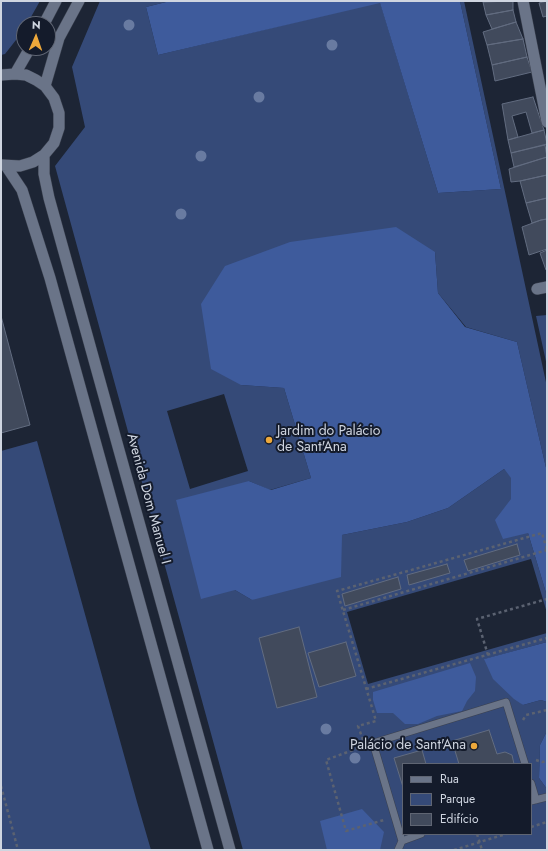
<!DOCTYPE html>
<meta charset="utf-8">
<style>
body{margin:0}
#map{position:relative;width:548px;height:851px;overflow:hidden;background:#1d2535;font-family:Jost,sans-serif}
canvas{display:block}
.frame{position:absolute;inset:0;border:2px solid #cfd5e0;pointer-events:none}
.legend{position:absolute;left:402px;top:763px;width:130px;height:72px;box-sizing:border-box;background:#141b2b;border:1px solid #5f6573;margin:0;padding:5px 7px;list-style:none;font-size:12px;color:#cfd5e0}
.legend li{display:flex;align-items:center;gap:8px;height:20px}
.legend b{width:20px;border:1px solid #5f6573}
.north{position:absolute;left:16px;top:16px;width:40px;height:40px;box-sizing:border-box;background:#141b2b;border:1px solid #5f6573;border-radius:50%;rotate:2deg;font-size:11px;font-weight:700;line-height:16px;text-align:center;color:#cfd5e0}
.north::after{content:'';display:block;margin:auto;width:14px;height:18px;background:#eda83b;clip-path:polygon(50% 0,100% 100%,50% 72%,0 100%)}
</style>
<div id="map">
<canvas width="548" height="851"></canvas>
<div class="frame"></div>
<ul class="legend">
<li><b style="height:5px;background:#6a7488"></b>Rua</li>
<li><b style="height:11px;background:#354a78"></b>Parque</li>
<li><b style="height:11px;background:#414a5c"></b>Edifício</li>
</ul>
<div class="north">N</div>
</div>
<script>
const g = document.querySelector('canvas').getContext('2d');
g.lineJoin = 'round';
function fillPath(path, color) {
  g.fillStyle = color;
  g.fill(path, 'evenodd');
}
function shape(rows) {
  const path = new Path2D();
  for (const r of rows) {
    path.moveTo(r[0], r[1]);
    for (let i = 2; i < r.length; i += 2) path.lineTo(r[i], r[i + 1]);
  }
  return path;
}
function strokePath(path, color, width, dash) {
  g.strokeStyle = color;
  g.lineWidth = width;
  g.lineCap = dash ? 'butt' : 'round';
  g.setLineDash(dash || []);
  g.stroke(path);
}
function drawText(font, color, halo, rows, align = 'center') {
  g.font = font + ' Jost,sans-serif';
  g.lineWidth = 4;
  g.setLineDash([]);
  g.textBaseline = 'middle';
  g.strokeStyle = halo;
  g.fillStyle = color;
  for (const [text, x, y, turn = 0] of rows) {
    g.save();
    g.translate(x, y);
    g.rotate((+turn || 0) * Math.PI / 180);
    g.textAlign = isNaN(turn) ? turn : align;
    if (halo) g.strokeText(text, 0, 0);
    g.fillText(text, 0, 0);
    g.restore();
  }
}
fillPath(shape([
 [1,1,40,1,27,24,24,24,24,29,16,40,5,54,1,55],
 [100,1,170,1,146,7,158,55,380,2,438,193,501,189,460,1,464,1,547,387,547,472,517,342,466,327,438,293,435,252,241,385,284,388,311,478,270,490,249,481,235,590,252,600,342,535,407,522,448,508,504,469,511,477,511,499,528,533,547,596,547,613,531,559,347,612,368,684,547,633,547,642,485,659,523,705,541,700,547,702,547,731,540,745,539,778,547,789,547,850,243,850,55,166,85,127,72,67],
 [224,394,248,471,190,489,167,411],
 [403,764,531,764,531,834,403,834],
 [547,315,547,366,536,316],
 [37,441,137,802,151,850,1,850,1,451]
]), '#354a78');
fillPath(shape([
 [170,1,460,1,501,189,438,193,380,3,158,55,146,7],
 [396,227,435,252,438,293,465,327,517,342,547,472,547,596,528,533,503,539,495,520,511,499,511,478,504,469,448,508,407,522,342,535,341,577,252,600,235,590,201,599,176,500,249,481,271,490,311,478,284,388,241,385,211,369,201,304,225,266,290,242],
 [547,642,547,702,541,700,523,705,514,699,493,679,484,659],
 [470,663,476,677,475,691,467,701,462,711,437,716,418,724,405,724,393,713,377,713,373,700,373,692],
 [547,731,547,789,539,778,540,745],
 [362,809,384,832,380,850,327,850,320,821]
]), '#3e5b9c');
const building = shape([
 [513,1,513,10,486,15,483,2,513,1],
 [547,1,547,16,543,17,539,3,547,1],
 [513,10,516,22,492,29,486,15,513,10],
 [516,22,523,39,487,45,483,32,516,22],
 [523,39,527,57,492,65,487,45,523,39],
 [527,57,532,72,495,81,492,65,527,57],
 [533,97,544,130,532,133,526,112,512,116,518,137,508,140,502,104,533,97],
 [544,130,547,144,511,153,508,140,544,130],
 [545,145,547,157,514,167,511,153,545,145],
 [547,157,547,175,520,181,511,182,509,169,547,157],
 [547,175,547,198,526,203,520,181,547,175],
 [547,198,547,219,541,220,532,223,526,203,547,198],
 [547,219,547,249,529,255,522,227,541,220,547,219],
 [547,250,547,270,546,270,540,253,547,250],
 [1,316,30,425,1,433,1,316],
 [517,544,520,555,468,571,464,560,517,544],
 [447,564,450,573,409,585,407,575,447,564],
 [398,577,401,589,345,606,342,594,398,577],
 [299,627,317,697,277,708,259,638,299,627],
 [346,642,356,676,319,687,308,653,346,642],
 [489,730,497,754,505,752,512,755,514,764,459,764,452,741,489,730],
 [422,750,426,764,403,764,403,787,394,758,422,750]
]);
fillPath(building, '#414a5c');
strokePath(building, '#626c80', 1);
const service = shape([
 [531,783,536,800],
 [531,801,547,797],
 [402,841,421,834],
 [398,850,402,841,373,743,506,702,525,764]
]);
const minor = shape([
 [523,1,547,122],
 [537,289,547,287]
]);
const secondary = shape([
 [44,24,56,1],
 [15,74,30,48],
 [1,75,15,74,26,75,36,80,45,86,54,98,59,113,59,128,54,143,44,155,33,162,20,166,2,165],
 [45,86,59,38,79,1],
 [44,155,44,174,49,198,230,850],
 [6,166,22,190,50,278,208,850]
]);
strokePath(service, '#3b414f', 8);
strokePath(minor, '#3b414f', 12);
strokePath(secondary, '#3b414f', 12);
strokePath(shape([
 [343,610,547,550],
 [488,655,477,619,547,599],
 [366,689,547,638],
 [523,720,526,715,547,710],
 [363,740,358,726,376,721,337,591,542,533,547,550],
 [364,746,326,760,346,831,384,820],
 [536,760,542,762,547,761],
 [1,786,18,850],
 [531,827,547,822],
 [477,834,482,850],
 [454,850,506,834]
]), '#5b6271', 2.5, [3, 3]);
strokePath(service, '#6a7488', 7);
strokePath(minor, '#6a7488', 11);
strokePath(secondary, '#6a7488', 11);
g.fillStyle = '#697ba1';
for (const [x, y] of [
 [129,25],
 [332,45],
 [259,97],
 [201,156],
 [181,214],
 [326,729],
 [355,758]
]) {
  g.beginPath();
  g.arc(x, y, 5.5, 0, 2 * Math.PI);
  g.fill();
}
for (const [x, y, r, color] of [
 [269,440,4,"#eda83b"],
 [474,746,4,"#eda83b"]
]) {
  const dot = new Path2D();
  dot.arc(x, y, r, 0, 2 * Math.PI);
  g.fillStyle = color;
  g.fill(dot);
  strokePath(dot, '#141b2b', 1.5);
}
drawText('14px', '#cfd5e0', '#141b2b', [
 ["Jardim do Palácio",277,432],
 ["de Sant'Ana",277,448],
 ["Palácio de Sant'Ana",466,746,"right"]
], 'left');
drawText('14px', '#cfd5e0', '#141b2b', [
 ["Avenida Dom Manuel I",148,499,75]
]);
</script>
